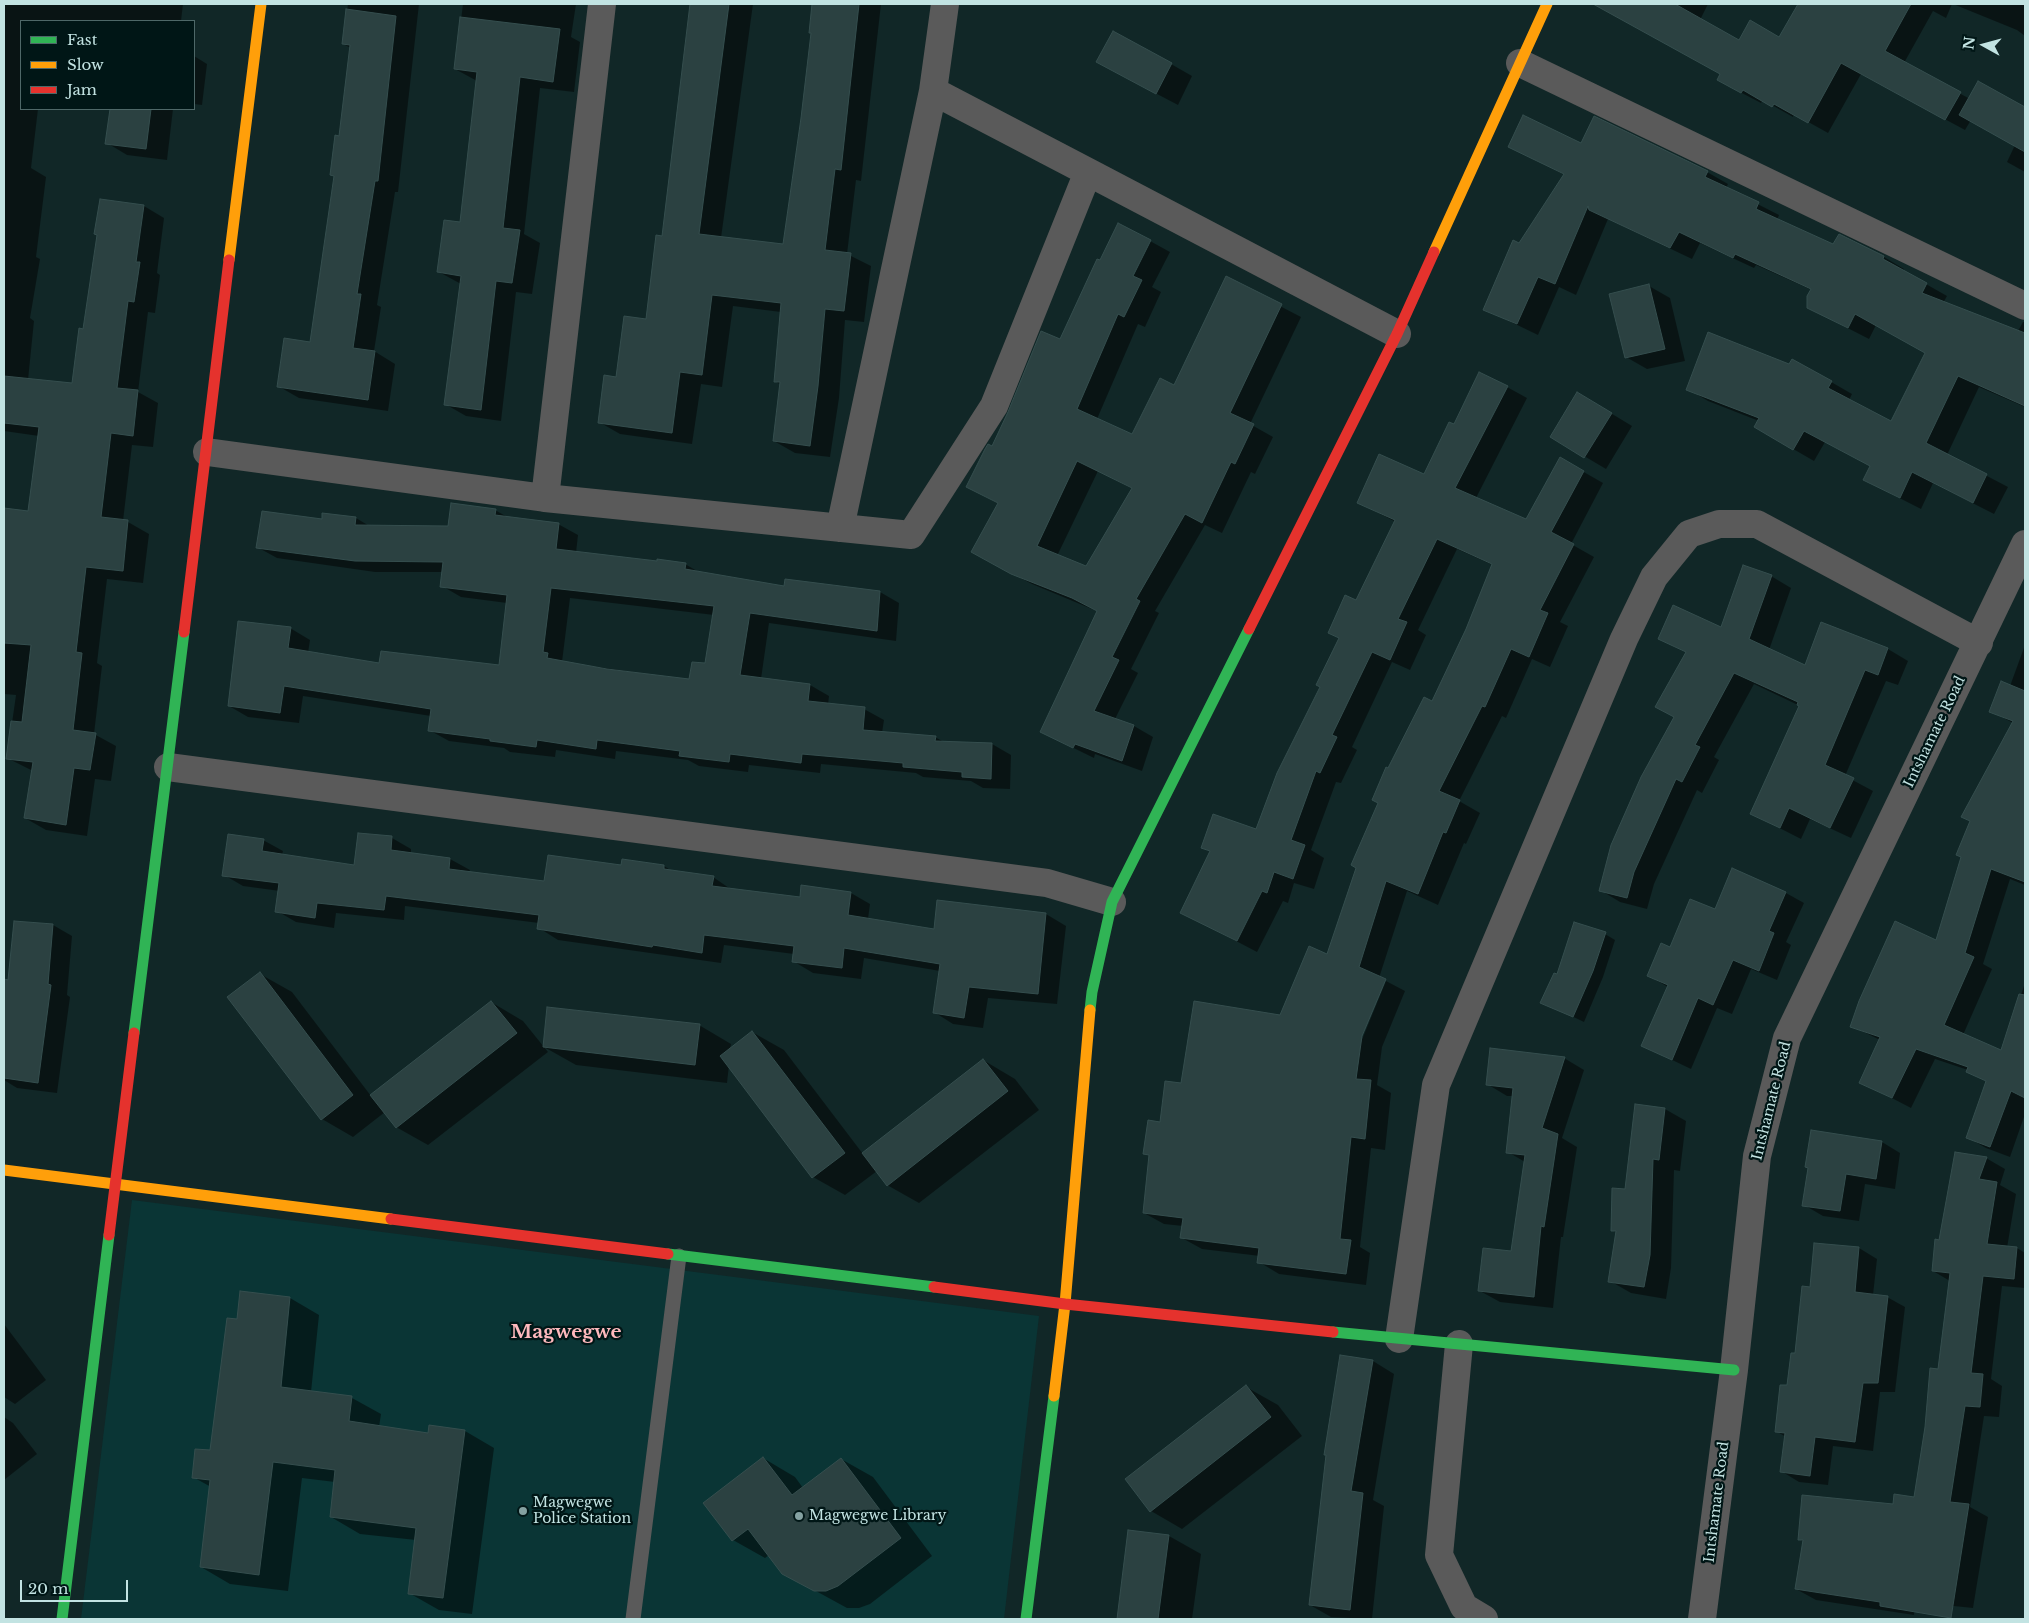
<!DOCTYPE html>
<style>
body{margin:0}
#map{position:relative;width:2029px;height:1623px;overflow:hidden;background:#112727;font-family:"Libre Baskerville",serif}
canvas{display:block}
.frame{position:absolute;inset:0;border:5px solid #c2e3e2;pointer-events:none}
.legend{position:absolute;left:20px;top:20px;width:175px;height:90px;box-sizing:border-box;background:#001616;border:1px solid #4e6868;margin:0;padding:6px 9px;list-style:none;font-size:15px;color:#c2e3e2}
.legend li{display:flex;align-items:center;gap:10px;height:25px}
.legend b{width:25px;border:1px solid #4e6868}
.north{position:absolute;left:1959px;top:20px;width:50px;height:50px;-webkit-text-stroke:4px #001616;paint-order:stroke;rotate:277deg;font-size:14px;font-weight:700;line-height:20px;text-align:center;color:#c2e3e2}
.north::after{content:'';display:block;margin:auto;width:18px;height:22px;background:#c2e3e2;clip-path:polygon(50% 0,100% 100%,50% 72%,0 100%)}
.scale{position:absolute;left:20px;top:1580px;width:108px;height:22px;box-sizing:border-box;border:2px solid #c2e3e2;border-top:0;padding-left:6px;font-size:15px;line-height:18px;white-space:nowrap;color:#c2e3e2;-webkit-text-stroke:4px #001616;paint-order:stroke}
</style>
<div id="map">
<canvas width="2029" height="1623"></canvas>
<div class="frame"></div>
<ul class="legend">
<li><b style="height:6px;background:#30b455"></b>Fast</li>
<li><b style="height:6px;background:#ff9f0a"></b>Slow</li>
<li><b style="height:6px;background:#e5322d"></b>Jam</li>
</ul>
<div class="north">N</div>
<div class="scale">20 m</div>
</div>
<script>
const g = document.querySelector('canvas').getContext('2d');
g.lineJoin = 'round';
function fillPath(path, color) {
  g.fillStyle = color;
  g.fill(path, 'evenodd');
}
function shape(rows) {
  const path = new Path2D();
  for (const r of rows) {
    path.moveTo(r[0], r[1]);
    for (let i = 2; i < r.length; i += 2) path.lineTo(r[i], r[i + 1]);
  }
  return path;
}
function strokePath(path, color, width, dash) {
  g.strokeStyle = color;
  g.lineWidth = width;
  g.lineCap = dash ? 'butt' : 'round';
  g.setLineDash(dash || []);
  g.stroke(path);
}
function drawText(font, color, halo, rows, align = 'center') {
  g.font = font + ' "Libre Baskerville",serif';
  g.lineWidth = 4.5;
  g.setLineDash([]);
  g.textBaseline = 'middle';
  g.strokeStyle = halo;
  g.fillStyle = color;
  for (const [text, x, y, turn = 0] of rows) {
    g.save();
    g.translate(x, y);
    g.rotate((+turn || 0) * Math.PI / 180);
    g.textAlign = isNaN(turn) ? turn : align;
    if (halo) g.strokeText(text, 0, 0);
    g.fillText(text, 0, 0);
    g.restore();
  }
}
fillPath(shape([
 [132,1200,1039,1316,1004,1619,81,1619]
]), '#0a3535');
fillPath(shape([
 [4,4,183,4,181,21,21,21,21,109,38,109,31,168,46,177,36,257,40,259,30,318,34,321,28,380,73,384,84,330,144,206,164,218,157,273,160,275,155,313,148,312,138,392,158,403,153,447,132,445,123,521,128,522,149,534,143,583,107,579,97,663,102,666,94,734,116,746,111,781,95,779,87,836,46,830,25,818,33,771,7,758,16,695,4,694,4,509,29,512,39,436,4,431],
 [348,4,419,4,398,192,395,192,377,305,381,307,374,351,395,364,388,411,299,398,278,386,312,343,351,48,343,44],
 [463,4,576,4,571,37,580,42,574,92,540,88,524,234,540,243,532,294,516,292,501,421,466,416,445,404,461,284,439,272,461,223,477,81,455,69],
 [690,4,753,4,721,238,784,246,802,118,814,4,881,4,861,181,856,180,847,254,871,266,864,322,845,320,839,398,830,457,795,453,774,441,781,385,775,381,781,312,733,306,722,387,701,384,692,444,620,434,599,422,617,378,647,321,663,237],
 [1620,4,1708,4,1700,20,1739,42,1780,39,1799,4,1812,4,1868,34,1883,4,1952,4,1946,18,1933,11,1904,63,1970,99,1979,83,2025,109,2025,172,2007,162,2015,145,1971,120,1965,130,1861,74,1828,133,1794,114,1793,117,1763,100,1761,103,1738,91,1721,74,1615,14],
 [1953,4,2025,4,2025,36,2017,30],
 [194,56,207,64,202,105,194,104],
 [1171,64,1192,76,1178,105,1119,74],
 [111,109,173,109,167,160,127,155,107,143],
 [1582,144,1707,172,1728,184,1726,188,1779,215,1777,220,1834,246,1839,235,1884,257,1904,269,1903,271,1947,296,1943,303,2018,331,2023,322,2025,322,2025,407,1979,387,1947,455,2008,487,1994,514,1933,483,1921,509,1864,480,1871,466,1825,442,1814,461,1755,427,1759,421,1708,401,1688,389,1790,366,1793,360,1852,394,1849,400,1892,423,1926,353,1876,325,1869,339,1830,319,1809,307,1812,290,1756,265,1754,268,1700,243,1692,259,1608,219,1576,295,1559,287,1538,335,1484,309,1520,244,1565,175,1509,146],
 [1150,241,1170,252,1152,287,1161,292,1145,327,1138,324,1097,419,1133,436,1174,387,1226,278,1301,317,1250,424,1273,437,1255,474,1251,472,1222,533,1205,525,1155,611,1159,613,1131,669,1138,673,1115,719,1134,726,1153,737,1142,771,1095,754,1094,758,1041,732,1099,612,1032,584,992,563,999,504,968,487,1061,341,1100,262],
 [1098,471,1133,489,1086,568,1057,556],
 [1649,286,1670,298,1685,361,1647,369,1626,357],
 [1507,387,1527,398,1476,498,1526,521,1561,459,1603,483,1571,544,1594,557,1560,622,1568,626,1550,667,1532,659,1506,718,1502,716,1459,801,1480,813,1466,844,1464,843,1438,905,1407,891,1379,978,1386,980,1384,980,1358,1041,1361,1042,1386,981,1405,991,1382,1047,1377,1085,1391,1093,1385,1150,1371,1148,1360,1247,1370,1253,1366,1285,1279,1274,1259,1262,1260,1256,1202,1249,1182,1238,1183,1226,1164,1224,1144,1213,1150,1156,1145,1154,1182,1085,1281,1016,1328,955,1389,769,1433,702,1467,629,1493,565,1457,549,1418,630,1426,635,1410,670,1392,662,1352,747,1357,750,1341,783,1336,782,1311,850,1324,858,1314,889,1294,883,1288,903,1283,901,1257,952,1181,912,1211,852,1203,848,1257,830,1357,602,1396,522,1359,503,1424,475,1455,426],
 [1599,406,1632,426,1606,469,1552,437],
 [495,510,509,518,558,524,578,535,576,553,685,564,702,574,785,588,880,592,899,603,896,641,769,623,761,679,810,685,829,696,828,705,864,709,884,720,882,733,935,737,944,742,992,744,1011,755,1010,789,983,788,971,781,923,777,916,773,821,764,820,773,749,765,748,772,699,766,688,760,616,751,615,759,556,750,555,757,510,752,504,748,449,741,429,730,431,716,303,696,299,723,248,717,229,706,290,628,310,640,308,653,380,664,500,666,507,603,461,597,442,586,443,572,375,572,277,558,257,547,323,520,356,518,371,527,449,527],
 [570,598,714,615,706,665,690,680,562,662],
 [1771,576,1791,588,1769,650,1806,666,1822,624,1888,649,1908,661,1898,685,1886,681,1845,776,1873,791,1851,838,1810,819,1801,839,1752,814,1800,706,1754,684,1714,757,1719,760,1702,793,1697,790,1654,884,1647,909,1620,902,1600,890,1675,717,1687,653,1659,638,1722,628],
 [2025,645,2025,885,2010,879,1983,964,1992,969,1963,1035,2002,1051,2025,983,2025,1114,2010,1157,1986,1148,1967,1137,1987,1082,1968,1070,1935,1059,1911,1108,1861,1082,1880,1040,1852,1026,1936,941,2013,723,1991,711,2010,686],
 [392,838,411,849,411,854,450,859,470,870,469,873,545,882,622,866,664,866,672,871,713,877,732,890,801,898,851,893,870,904,868,919,935,931,938,902,1046,914,1066,926,1057,1004,988,998,983,1028,953,1024,934,1012,940,971,864,958,861,979,813,973,793,961,794,954,724,945,721,963,558,940,539,928,539,923,405,906,404,920,336,913,334,928,296,922,277,911,280,891,243,886,224,875,263,840,283,851,282,855,355,866],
 [1786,893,1804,903,1786,942,1791,945,1777,980,1751,969,1732,1014,1717,1008,1691,1069,1643,1046,1668,987,1649,976,1671,948,1715,910],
 [53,925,72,936,67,995,70,997,57,1093,17,1088,4,1080,4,980,9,981],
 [1605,934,1615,940,1603,977,1584,1022,1542,1002,1558,976],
 [260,974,292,992,371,1096,491,1002,523,1021,548,1052,428,1145,396,1127,385,1112,353,1137,322,1119],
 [699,1025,731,1044,730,1049,752,1032,784,1050,863,1154,983,1060,1015,1079,1039,1110,919,1203,887,1185,877,1171,845,1195,813,1177,729,1065,727,1083,576,1065,544,1047],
 [1564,1058,1584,1070,1562,1138,1577,1147,1563,1237,1561,1237,1553,1308,1500,1302,1480,1291,1512,1252,1525,1162,1508,1152,1514,1096,1507,1096,1487,1084],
 [1665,1109,1686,1121,1680,1171,1674,1170,1671,1268,1666,1299,1631,1293,1610,1281,1617,1233,1612,1230,1626,1190],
 [1882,1142,1900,1153,1895,1189,1865,1184,1859,1221,1823,1216,1804,1205],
 [1986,1158,2005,1169,2000,1185,2016,1194,2007,1248,2017,1248,2025,1253,2025,1288,2002,1286,1991,1379,2002,1386,1999,1417,1984,1416,1970,1507,1988,1517,1973,1608,1915,1602,1914,1615,1816,1600,1796,1589,1804,1542,1799,1539,1915,1498,1939,1371,1950,1281,1933,1271,1940,1241],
 [1815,1244,1859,1248,1877,1259,1873,1295,1887,1297,1905,1307,1895,1392,1880,1392,1873,1451,1833,1446,1828,1485,1799,1482,1781,1471,1786,1437,1776,1431,1811,1288],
 [241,1292,290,1298,319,1315,311,1392,352,1398,381,1414,379,1427,430,1434,465,1431,494,1448,472,1614,439,1610,409,1593,416,1540,360,1534,331,1517,335,1482,302,1478,288,1591,230,1584,201,1567,211,1487,193,1477,211,1452,238,1320],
 [4,1324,46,1380,15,1404,4,1397],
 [1373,1361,1394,1374,1373,1500,1384,1506,1372,1619,1331,1617,1310,1605],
 [1246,1387,1278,1405,1302,1436,1182,1529,1151,1511],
 [4,1417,13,1423,37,1454,4,1480],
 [763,1458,795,1477,803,1488,841,1459,873,1477,932,1556,870,1604,859,1608,847,1608,783,1573,769,1555,765,1558,733,1540],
 [1130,1531,1169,1536,1201,1554,1192,1619,1118,1619]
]), '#0007');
const building = shape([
 [690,4,729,4,699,234,783,244,801,118,811,33,809,33,812,4,859,4,841,170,835,169,825,250,851,253,844,311,825,309,818,386,810,446,773,441,780,382,774,382,781,303,712,295,702,375,680,372,672,433,598,423,604,375,616,377,624,316,646,319,656,235,662,236,690,4],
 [1593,4,1675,4,1739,40,1750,20,1779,37,1798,4,1911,4,1885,51,1961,92,1945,120,1841,63,1808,123,1774,104,1772,107,1743,90,1741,93,1717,80,1720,74,1593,4],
 [346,9,396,16,378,181,375,181,357,294,361,294,353,348,375,351,368,400,277,387,284,338,310,342,334,176,330,175,335,135,339,136,350,45,342,44,346,9],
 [460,17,560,29,553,82,520,77,503,228,520,230,512,283,496,281,481,410,444,405,461,276,437,272,444,220,460,222,477,72,454,69,460,17],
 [1113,31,1172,63,1156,94,1096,62,1113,31],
 [1978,81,2025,107,2025,152,1959,115,1978,81],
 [110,109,151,109,146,149,105,144,110,109],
 [1523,115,1581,143,1594,116,1708,171,1705,177,1759,202,1756,209,1833,244,1839,234,1884,256,1883,259,1927,283,1922,293,2025,333,2025,406,1958,376,1926,443,1987,474,1973,503,1912,472,1900,498,1863,480,1870,466,1804,431,1793,450,1754,427,1759,418,1686,390,1708,332,1789,364,1792,359,1832,381,1828,388,1891,421,1925,353,1855,314,1848,328,1807,308,1807,296,1811,289,1735,254,1733,258,1679,232,1670,248,1589,210,1588,206,1555,284,1538,277,1517,324,1483,310,1513,240,1519,243,1564,174,1508,147,1523,115],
 [100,199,144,205,136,262,140,262,134,302,128,301,117,388,138,390,133,436,111,433,101,517,128,520,123,571,86,567,76,652,82,653,73,730,96,733,90,770,74,768,66,825,24,818,33,762,6,759,11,721,22,722,31,645,4,643,4,508,28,511,39,427,4,423,4,376,72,383,79,328,83,329,97,235,94,234,100,199],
 [1118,223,1151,240,1133,276,1142,280,1124,317,1118,314,1077,409,1132,434,1160,378,1174,385,1226,276,1282,304,1230,413,1254,424,1235,464,1231,462,1202,523,1185,514,1136,599,1140,601,1112,657,1119,660,1094,711,1134,725,1122,761,1075,744,1073,748,1040,732,1097,611,1072,598,1011,574,971,552,998,503,966,487,985,449,988,444,992,446,1008,412,1041,331,1060,339,1097,259,1100,260,1118,223],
 [1077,461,1132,488,1086,566,1037,546,1077,461],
 [1649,284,1665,349,1625,358,1609,294,1649,284],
 [1479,372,1508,386,1455,488,1526,519,1560,457,1584,471,1551,532,1574,544,1540,610,1548,613,1529,657,1511,649,1485,707,1482,706,1439,791,1460,800,1446,833,1443,832,1418,894,1386,881,1359,967,1386,979,1362,1036,1356,1079,1371,1080,1365,1139,1351,1137,1340,1239,1351,1240,1346,1274,1257,1263,1259,1248,1180,1238,1183,1218,1143,1213,1149,1155,1143,1154,1148,1120,1160,1122,1165,1081,1181,1083,1194,1001,1280,1015,1309,946,1327,954,1356,868,1351,865,1378,803,1372,800,1386,767,1388,768,1424,697,1432,701,1466,629,1492,564,1437,539,1398,619,1407,622,1390,660,1372,652,1332,735,1337,737,1320,773,1316,771,1291,840,1305,845,1293,879,1274,872,1267,893,1262,891,1237,941,1180,913,1210,851,1201,848,1213,814,1256,829,1277,773,1320,687,1316,685,1339,638,1328,633,1345,595,1356,600,1395,520,1357,503,1379,454,1424,474,1449,422,1454,424,1479,372],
 [1577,392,1612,413,1584,458,1550,437,1577,392],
 [451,503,496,509,495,515,559,523,556,549,657,561,657,559,686,563,685,569,784,586,785,579,880,591,877,631,750,613,740,675,810,684,808,701,865,707,863,730,936,736,935,741,992,743,991,779,962,777,962,772,903,767,903,763,802,754,801,763,730,754,729,762,679,756,680,751,597,740,596,749,537,740,536,747,490,741,490,739,428,731,431,709,284,686,280,713,228,706,238,621,291,627,288,648,379,663,381,651,499,665,507,595,440,587,443,562,355,561,256,548,262,511,322,519,322,513,356,517,355,525,448,526,451,503],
 [551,588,714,606,705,663,692,662,689,679,607,669,547,658,548,653,543,652,551,588],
 [1743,565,1772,575,1749,639,1805,665,1821,622,1888,648,1878,675,1865,670,1825,765,1854,778,1830,828,1789,808,1780,828,1750,814,1799,706,1797,705,1798,702,1734,673,1695,745,1700,747,1682,782,1676,779,1634,872,1627,898,1599,891,1611,845,1641,777,1674,717,1655,707,1686,652,1658,639,1673,605,1721,627,1743,565],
 [2001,681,2025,691,2025,882,1991,869,1965,953,1974,957,1944,1025,2001,1050,2019,994,2025,995,2025,1098,2011,1091,1990,1147,1966,1138,1986,1081,1966,1072,1968,1067,1916,1049,1892,1098,1859,1083,1880,1037,1850,1027,1859,1001,1895,921,1936,940,1961,857,1956,855,1970,821,1961,817,2013,721,1989,712,2001,681],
 [358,833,392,836,391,850,450,858,449,869,544,881,548,855,621,865,622,859,664,865,664,869,714,876,712,886,800,897,801,885,851,892,848,915,934,929,937,900,1046,913,1038,994,969,987,964,1018,933,1013,940,964,844,948,842,968,792,962,794,946,704,935,702,953,653,945,652,947,537,929,539,915,386,896,384,910,317,903,315,918,275,912,279,883,222,876,228,834,264,839,262,851,354,865,358,833],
 [1732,868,1786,892,1769,931,1774,933,1759,971,1733,960,1713,1005,1698,998,1672,1060,1641,1046,1668,985,1647,976,1661,943,1670,947,1690,899,1715,909,1732,868],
 [14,921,53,924,48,984,51,985,38,1083,4,1078,4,979,8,980,14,921],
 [1574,922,1606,932,1593,971,1573,1017,1540,1003,1554,973,1557,974,1574,922],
 [260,972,353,1095,321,1120,227,997,260,972],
 [491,1001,517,1033,396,1128,370,1095,491,1001],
 [547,1007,700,1024,695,1065,543,1047,547,1007],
 [752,1031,845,1153,812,1178,720,1056,752,1031],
 [1490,1048,1565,1057,1542,1128,1558,1134,1544,1227,1541,1226,1534,1297,1478,1291,1483,1248,1511,1251,1525,1155,1506,1153,1513,1088,1486,1085,1490,1048],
 [983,1059,1008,1091,887,1186,862,1153,983,1059],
 [1635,1104,1665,1108,1659,1160,1653,1159,1650,1255,1644,1287,1608,1282,1616,1231,1611,1231,1612,1188,1625,1189,1635,1104],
 [1811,1130,1882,1141,1876,1179,1846,1174,1840,1211,1802,1206,1808,1168,1805,1167,1811,1130],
 [1955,1152,1987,1157,1979,1179,1997,1182,1987,1244,2017,1247,2014,1279,1983,1276,1971,1373,1983,1374,1980,1407,1965,1406,1950,1502,1969,1504,1951,1618,1880,1606,1880,1602,1795,1589,1803,1540,1798,1540,1802,1495,1893,1504,1894,1494,1914,1497,1925,1427,1930,1368,1938,1369,1950,1273,1932,1271,1935,1239,1939,1240,1955,1152],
 [1814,1243,1859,1247,1855,1292,1888,1296,1878,1383,1863,1383,1855,1442,1815,1437,1810,1476,1780,1472,1785,1433,1775,1432,1780,1385,1787,1385,1791,1353,1795,1353,1802,1286,1810,1287,1814,1243],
 [240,1291,290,1297,281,1387,352,1396,349,1421,428,1433,429,1425,465,1430,443,1598,408,1594,416,1528,330,1517,335,1470,273,1462,259,1575,200,1567,210,1480,192,1478,195,1449,210,1450,227,1318,237,1319,240,1291],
 [1340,1355,1373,1360,1351,1491,1363,1493,1350,1610,1309,1605,1326,1455,1324,1455,1340,1355],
 [1246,1385,1271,1417,1150,1512,1125,1479,1246,1385],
 [763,1457,792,1495,841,1458,901,1538,838,1586,826,1591,814,1591,782,1574,748,1529,732,1541,703,1503,763,1457],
 [1128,1530,1169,1535,1158,1619,1117,1619,1128,1530]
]);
fillPath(building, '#2b4141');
strokePath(building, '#354e4e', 1);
strokePath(shape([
 [633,1619,679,1256]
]), '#5a5a5a', 15);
strokePath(shape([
 [1520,63,2025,306],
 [1088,172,1397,334],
 [207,452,545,498,911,535,994,406,1088,172,933,91,945,4],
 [545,498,602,4],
 [840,528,933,91],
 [168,767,1047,883,1112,902],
 [1399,1339,1436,1085,1624,639,1654,577,1689,534,1719,524,1757,524,1979,643],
 [1459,1344,1439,1555,1464,1607,1484,1619],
 [1702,1619,1734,1370,1757,1156,1787,1038,2025,544]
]), '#5a5a5a', 28);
strokePath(shape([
 [1090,1010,1092,992,1112,902,1249,629],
 [134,1033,184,632],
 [668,1254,934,1287],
 [1333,1332,1734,1370],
 [62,1619,109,1235],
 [1026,1619,1054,1396]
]), '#30b455', 11);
strokePath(shape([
 [1434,252,1547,4],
 [229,260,261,4],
 [4,1170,391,1219],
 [1054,1396,1065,1304,1090,1010]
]), '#ff9f0a', 11);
strokePath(shape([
 [1249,629,1397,334,1434,252],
 [184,632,229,260],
 [391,1219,668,1254],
 [109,1235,134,1033],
 [934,1287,1065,1304,1333,1332]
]), '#e5322d', 11);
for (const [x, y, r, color] of [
 [523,1511,5,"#84a1a1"],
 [799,1516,5,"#84a1a1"]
]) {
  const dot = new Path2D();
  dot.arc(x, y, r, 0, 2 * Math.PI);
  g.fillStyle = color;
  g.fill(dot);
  strokePath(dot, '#001616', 2);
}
drawText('14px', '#c2e3e2', '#001616', [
 ["Intshamate Road",1935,732,-64],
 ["Intshamate Road",1772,1101,-76],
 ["Intshamate Road",1717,1502,-83]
]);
drawText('14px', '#c2e3e2', '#001616', [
 ["Magwegwe",533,1503],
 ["Police Station",533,1519],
 ["Magwegwe Library",809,1516]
], 'left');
drawText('bold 19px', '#feb9bd', '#001616', [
 ["Magwegwe",566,1333]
]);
</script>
